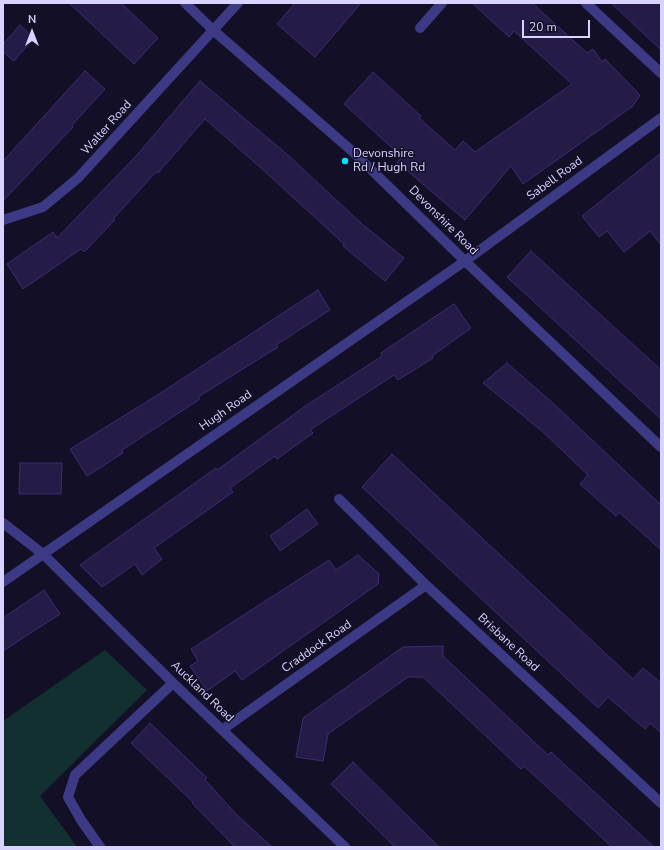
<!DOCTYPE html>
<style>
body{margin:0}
#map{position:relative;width:664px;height:850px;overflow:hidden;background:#130f26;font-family:"Nunito Sans",sans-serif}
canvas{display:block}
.frame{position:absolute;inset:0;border:4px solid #d9d4ff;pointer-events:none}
.north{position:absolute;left:12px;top:12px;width:40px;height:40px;-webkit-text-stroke:3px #130f26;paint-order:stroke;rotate:0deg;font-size:11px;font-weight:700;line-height:16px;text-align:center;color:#d9d4ff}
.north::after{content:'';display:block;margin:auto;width:14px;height:18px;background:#d9d4ff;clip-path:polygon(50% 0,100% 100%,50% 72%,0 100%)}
.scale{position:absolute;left:522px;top:20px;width:68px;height:18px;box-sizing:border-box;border:2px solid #d9d4ff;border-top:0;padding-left:5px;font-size:12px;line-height:14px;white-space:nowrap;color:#d9d4ff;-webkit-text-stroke:3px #130f26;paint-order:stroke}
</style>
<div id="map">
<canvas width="664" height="850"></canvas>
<div class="frame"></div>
<div class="north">N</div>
<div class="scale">20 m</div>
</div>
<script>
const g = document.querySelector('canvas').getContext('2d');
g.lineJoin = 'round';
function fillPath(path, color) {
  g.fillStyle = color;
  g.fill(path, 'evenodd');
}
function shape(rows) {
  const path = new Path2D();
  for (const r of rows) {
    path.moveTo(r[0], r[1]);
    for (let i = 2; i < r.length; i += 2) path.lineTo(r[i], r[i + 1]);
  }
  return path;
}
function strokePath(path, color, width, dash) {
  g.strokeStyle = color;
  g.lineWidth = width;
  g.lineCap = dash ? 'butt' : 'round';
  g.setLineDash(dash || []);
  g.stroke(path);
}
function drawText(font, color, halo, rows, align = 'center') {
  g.font = font + ' "Nunito Sans",sans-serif';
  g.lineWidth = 3;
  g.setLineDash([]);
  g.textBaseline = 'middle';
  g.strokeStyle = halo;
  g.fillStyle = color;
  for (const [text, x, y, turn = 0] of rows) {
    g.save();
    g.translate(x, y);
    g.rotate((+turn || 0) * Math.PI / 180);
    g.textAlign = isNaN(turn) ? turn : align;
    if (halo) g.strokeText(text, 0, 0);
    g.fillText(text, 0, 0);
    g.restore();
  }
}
fillPath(shape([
 [105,650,147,690,40,796,77,847,3,847,3,721]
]), '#12302f');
const building = shape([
 [69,3,121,3,158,38,134,64,69,3],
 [295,3,361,3,315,57,277,24,295,3],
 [472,3,532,3,587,53,593,49,602,62,605,59,640,95,633,106,523,184,511,166,465,220,397,162,402,157,344,104,373,72,421,116,419,118,455,150,463,141,475,152,572,84,514,31,509,37,472,3],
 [611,3,661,3,661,50,611,3],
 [20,25,34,38,14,61,3,52,3,44,20,25],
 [85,71,105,89,72,125,73,127,3,201,3,161,85,71],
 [200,81,289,156,362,224,404,258,385,281,343,246,344,244,261,168,205,119,158,173,156,172,113,219,115,220,84,252,81,249,23,289,7,264,53,232,57,238,137,155,200,81],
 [661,153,661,245,650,231,624,252,607,231,599,237,582,216,661,153],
 [531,251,661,370,661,419,507,277,531,251],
 [318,290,330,310,276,345,278,347,198,397,200,399,122,450,123,453,87,476,70,449,156,396,318,290],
 [454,304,471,328,432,356,433,358,398,380,394,375,310,430,313,433,277,459,275,456,230,488,233,492,154,548,162,559,142,575,135,564,102,587,80,565,216,468,217,470,304,407,382,356,381,353,454,304],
 [507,363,555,405,661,505,661,550,619,512,616,516,580,484,588,475,543,432,483,383,507,363],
 [392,454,633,679,643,668,661,683,661,733,650,723,645,729,608,697,598,708,362,487,392,454],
 [20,463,62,463,61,494,19,494,20,463],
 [307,509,318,524,280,551,270,536,307,509],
 [358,555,379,574,378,584,242,680,235,671,207,691,190,666,198,661,191,649,329,560,336,570,358,555],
 [44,590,60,614,3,651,3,618,44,590],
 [443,646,443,656,548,755,551,752,654,847,612,847,524,766,521,769,423,677,408,677,328,734,323,761,296,757,303,718,403,647,443,646],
 [150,723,207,778,205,780,237,815,272,847,235,847,192,803,193,802,131,743,150,723],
 [353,762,439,847,395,847,331,784,353,762]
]);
fillPath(building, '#241b47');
strokePath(building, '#3b2d73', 1);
strokePath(shape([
 [185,3,213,30,352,151,465,261,661,447],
 [586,3,661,73],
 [420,28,442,3],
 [3,220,43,207,78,178,238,3],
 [339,499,426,585,661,803],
 [3,523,43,554,173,683,345,847],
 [3,582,465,261,661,118],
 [222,730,426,585],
 [100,847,81,820,68,797,75,775,173,683]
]), '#3d3a85', 10);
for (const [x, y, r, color] of [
 [345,161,4,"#00e5ff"]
]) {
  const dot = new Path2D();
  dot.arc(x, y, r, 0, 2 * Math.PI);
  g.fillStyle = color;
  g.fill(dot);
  strokePath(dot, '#130f26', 1.5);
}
drawText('12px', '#d9d4ff', '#130f26', [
 ["Walter Road",107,128,-48],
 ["Sabell Road",555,179,-36],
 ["Devonshire Road",443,221,45],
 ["Hugh Road",226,411,-35],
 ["Brisbane Road",508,643,43],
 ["Craddock Road",317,647,-35],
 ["Auckland Road",202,692,44]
]);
drawText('12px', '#d9d4ff', '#130f26', [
 ["Devonshire",353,154],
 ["Rd / Hugh Rd",353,168]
], 'left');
</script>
